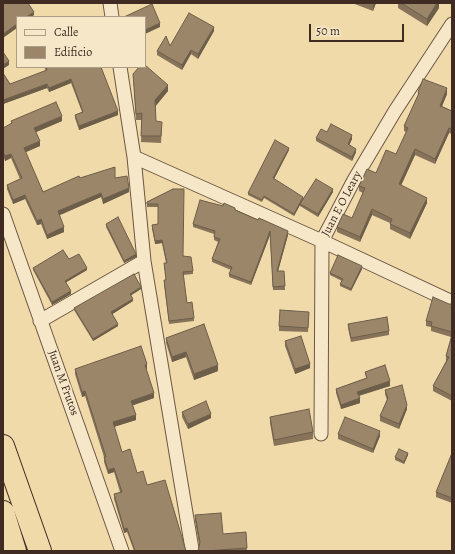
<!DOCTYPE html>
<style>
body{margin:0}
#map{position:relative;width:455px;height:554px;overflow:hidden;background:#f1daaa;font-family:Alegreya,serif}
canvas{display:block}
.frame{position:absolute;inset:0;border:4px solid #3f2b22;pointer-events:none}
.legend{position:absolute;left:16px;top:16px;width:130px;height:52px;box-sizing:border-box;background:#f6e7c8;border:1px solid #ad9c86;margin:0;padding:5px 7px;list-style:none;font-size:12px;color:#3f2b22}
.legend li{display:flex;align-items:center;gap:8px;height:20px}
.legend b{width:20px;border:1px solid #ad9c86}
.scale{position:absolute;left:309px;top:24px;width:95px;height:18px;box-sizing:border-box;border:2px solid #3f2b22;border-top:0;padding-left:5px;font-size:12px;line-height:14px;white-space:nowrap;color:#3f2b22;-webkit-text-stroke:3px #f6e7c8;paint-order:stroke}
</style>
<div id="map">
<canvas width="455" height="554"></canvas>
<div class="frame"></div>
<ul class="legend">
<li><b style="height:5px;background:#f6e7c8"></b>Calle</li>
<li><b style="height:11px;background:#9c8669"></b>Edificio</li>
</ul>
<div class="scale">50 m</div>
</div>
<script>
const g = document.querySelector('canvas').getContext('2d');
g.lineJoin = 'round';
function shape(rows) {
  const path = new Path2D();
  for (const r of rows) {
    path.moveTo(r[0], r[1]);
    for (let i = 2; i < r.length; i += 2) path.lineTo(r[i], r[i + 1]);
  }
  return path;
}
function strokePath(path, color, width, dash) {
  g.strokeStyle = color;
  g.lineWidth = width;
  g.lineCap = dash ? 'butt' : 'round';
  g.setLineDash(dash || []);
  g.stroke(path);
}
function fillPath(path, color) {
  g.fillStyle = color;
  g.fill(path, 'evenodd');
}
function drawText(font, color, halo, rows, align = 'center') {
  g.font = font + ' Alegreya,serif';
  g.lineWidth = 3.5;
  g.setLineDash([]);
  g.textBaseline = 'middle';
  g.strokeStyle = halo;
  g.fillStyle = color;
  for (const [text, x, y, turn = 0] of rows) {
    g.save();
    g.translate(x, y);
    g.rotate((+turn || 0) * Math.PI / 180);
    g.textAlign = isNaN(turn) ? turn : align;
    if (halo) g.strokeText(text, 0, 0);
    g.fillText(text, 0, 0);
    g.restore();
  }
}
const minor = shape([
 [110,3,112,17],
 [120,67,134,157,144,261,192,549],
 [134,157,322,241,452,302],
 [3,214,122,551],
 [40,321,144,261],
 [321,434,322,241,354,180,395,111,452,24]
]);
const trunk = shape([
 [3,446,40,551],
 [3,512,15,551]
]);
strokePath(minor, '#6c5744', 15);
strokePath(trunk, '#3f2b22', 24);
strokePath(minor, '#f6e7c8', 13);
strokePath(trunk, '#f1daaa', 22);
fillPath(shape([
 [352,3,376,3,373,11],
 [398,3,439,3,439,8,427,26,398,8],
 [214,31,198,59,191,54,182,70,157,55,157,51,170,46],
 [44,67,101,67,118,115,79,130,75,118,75,115,82,112,71,83,49,92,47,88,3,104,3,73,10,84,46,71],
 [133,74,168,91,155,106,156,121,162,128,161,143,141,142,142,120,136,120],
 [418,92,447,94,442,106,452,111,452,134,449,133,435,164,415,155,401,185,427,203,410,239,390,229,390,223,372,215,360,242,337,232,337,227,352,218,363,193,359,191,359,186,376,173,396,154,406,132,404,131,404,126,418,96],
 [11,121,62,121,36,132,40,146,25,152,43,192,80,178,115,178,129,192,103,204,101,197,59,215,64,232,47,239,41,224,37,225,25,199,13,204,7,189,7,185,20,179,11,158,5,161,3,156,3,128,11,124],
 [327,132,352,139,349,145,356,152,352,161,316,141,316,138],
 [289,150,274,179,303,198,333,192,318,217,300,206,300,205,294,216,264,198,262,202,248,195,248,193],
 [173,189,183,256,193,271,193,274,183,275,187,303,194,318,194,321,169,324,164,283,164,280,166,280,164,263,166,263,162,243,155,244,152,228,152,225,158,224,158,207,147,207,147,202],
 [223,206,235,211,288,235,278,271,284,271,285,290,273,290,270,235,251,285,229,277,229,274,231,270,212,262,212,259,218,242,214,240,214,234,193,227,193,224],
 [106,224,136,257,124,263,106,227],
 [69,259,87,270,66,282,71,294,52,305,33,270,33,268],
 [362,269,351,291,340,286,340,284,342,281,330,275,330,273],
 [141,289,131,295,133,301,112,314,118,326,93,341,74,310,74,308],
 [449,304,452,304,452,401,433,391,433,386,446,361,446,356,451,337,431,331,431,327,426,326,426,321],
 [309,312,308,332,279,331,279,326],
 [348,324,389,331,389,335,351,342,348,328],
 [166,338,218,371,194,380,186,357,172,362,166,343],
 [285,341,310,368,295,374,285,346],
 [75,369,147,369,146,369,154,398,133,405,136,420,114,427,122,452,137,473,147,485,186,551,134,551,127,532,124,533,114,499,114,494,120,492,114,472,108,474,104,462,104,457,85,396,82,397,75,374],
 [365,372,390,386,359,396,360,403,341,409,336,393,336,389,366,378],
 [385,390,407,409,399,429,380,421,380,416,387,400,385,394],
 [182,412,211,418,188,429,182,417],
 [270,417,313,432,313,439,274,446,270,423],
 [338,434,380,436,373,453,338,439],
 [452,453,452,503,436,497,436,492],
 [408,455,404,464,395,460,395,457],
 [195,515,223,534,246,532,247,551,198,551,199,544,195,521]
]), '#86735a');
fillPath(shape([
 [373,3,376,3,373,11],
 [437,3,439,3,439,8,427,26,427,19],
 [34,12,34,15,32,17,26,17],
 [160,23,160,27,145,34,145,30],
 [17,24,17,28,3,38,3,34],
 [214,27,214,31,198,59,198,54],
 [191,50,191,54,182,70,182,65],
 [9,61,9,65,3,69,3,65],
 [71,79,71,83,49,92,49,88],
 [47,84,47,88,3,104,3,100],
 [168,85,168,91,155,107,155,100],
 [447,88,447,94,440,111,440,106],
 [118,111,118,115,79,130,79,126],
 [62,116,62,121,34,133,34,128],
 [449,128,449,133,435,164,435,159],
 [352,135,352,139,348,148,348,144],
 [40,141,40,146,24,153,24,148],
 [289,148,289,150,273,181,273,178],
 [356,149,356,152,352,161,352,157],
 [415,149,415,155,399,190,399,184],
 [11,154,11,158,5,161,5,156],
 [129,188,129,192,103,204,103,199],
 [333,189,333,192,318,217,318,214],
 [101,193,101,197,58,216,58,211],
 [25,195,25,199,13,204,13,200],
 [303,197,300,204,300,205,294,216,294,214],
 [427,198,427,203,410,239,410,233],
 [372,209,372,215,360,242,360,237],
 [41,219,41,224,37,225,37,221],
 [64,227,64,232,47,239,47,235],
 [270,231,270,235,251,285,251,282],
 [288,231,288,235,277,275,277,271],
 [162,240,162,243,155,244,155,241],
 [136,254,136,257,124,263,124,261],
 [362,266,362,269,351,291,351,289],
 [87,268,87,270,65,283,65,281],
 [141,287,141,289,130,296,130,294],
 [71,291,71,294,52,305,52,302],
 [133,299,133,301,111,315,111,312],
 [118,324,118,326,93,341,93,339],
 [186,352,186,357,172,362,172,357],
 [147,364,147,369,145,370,145,365],
 [310,364,310,368,295,374,295,369],
 [218,365,218,371,194,380,194,374],
 [390,381,390,386,357,396,357,392],
 [85,391,85,396,82,397,82,392],
 [154,393,154,398,131,406,131,401],
 [360,398,360,403,341,409,341,405],
 [407,405,407,409,399,429,399,424],
 [211,414,211,418,188,429,188,424],
 [136,415,136,420,113,427,113,422],
 [380,431,380,436,373,453,373,449],
 [408,453,408,455,404,464,404,462],
 [114,468,114,472,108,474,108,470],
 [127,528,127,532,124,533,124,529]
]), '#6d5e4a');
const building = shape([
 [3,3,28,3,34,12,26,17,17,17,17,24,3,34,3,3],
 [401,3,437,3,427,19,401,3],
 [152,4,160,23,145,30,145,17,124,17,152,4],
 [189,13,214,27,198,54,191,50,182,65,157,51,166,36,170,46,189,13],
 [3,52,9,61,3,65,3,52],
 [145,65,168,85,155,100,156,121,162,122,161,136,141,136,142,113,136,114,133,74,139,67,145,67,145,65],
 [46,67,101,67,118,111,79,126,75,115,83,112,71,79,49,88,47,84,3,100,3,73,10,84,47,70,46,67],
 [423,79,447,88,440,106,452,111,452,129,449,128,435,159,415,149,399,184,427,198,410,233,390,224,392,219,372,209,360,237,337,227,343,214,352,218,365,188,359,186,367,169,376,173,386,150,396,154,408,128,404,126,419,93,418,92,423,79],
 [56,102,62,116,34,128,40,141,24,148,43,192,79,176,80,178,115,167,115,178,127,176,129,188,103,199,101,193,58,211,64,227,47,235,41,219,37,221,25,195,13,200,7,185,22,178,11,154,5,156,3,152,3,128,12,123,11,121,56,102],
 [331,124,352,135,348,144,356,149,352,157,316,138,321,129,327,132,331,124],
 [275,140,289,148,273,178,303,197,294,214,264,196,262,200,248,193,275,140],
 [316,179,333,189,318,214,300,204,316,179],
 [173,189,184,189,183,256,191,257,193,271,183,272,187,303,192,302,194,318,169,321,164,280,166,280,164,263,167,263,162,240,155,241,152,225,158,224,158,204,147,204,147,202,173,189],
 [200,200,223,206,224,203,226,204,235,208,235,210,258,220,259,218,288,231,277,271,284,271,285,286,273,287,270,231,251,282,229,274,232,267,212,259,220,239,214,237,215,231,193,224,200,200],
 [118,217,136,254,124,261,106,224,118,217],
 [63,250,69,259,79,254,87,268,65,281,71,291,52,302,33,268,63,250],
 [338,255,362,266,351,289,340,284,343,279,330,273,338,255],
 [134,274,141,287,130,294,133,299,111,312,118,324,93,339,74,308,134,274],
 [433,297,449,304,452,304,452,332,431,326,432,322,426,321,433,297],
 [280,310,309,312,308,328,279,326,280,310],
 [387,317,389,331,351,338,348,324,387,317],
 [204,324,218,365,194,374,186,352,172,357,166,338,204,324],
 [452,335,452,396,433,386,449,357,446,356,452,335],
 [301,336,310,364,295,369,285,341,301,336],
 [141,346,147,364,145,365,154,393,131,401,136,415,113,422,122,452,130,449,137,473,143,471,147,485,165,480,186,551,135,551,127,528,124,529,114,494,122,492,114,468,108,470,104,457,106,457,85,391,82,392,75,369,141,346],
 [385,365,390,381,357,392,360,398,341,405,336,389,367,378,365,372,385,365],
 [402,385,407,405,399,424,380,416,388,398,385,390,402,385],
 [206,401,211,414,188,424,182,412,206,401],
 [309,409,313,432,274,440,270,417,309,409],
 [345,417,380,431,373,449,338,434,345,417],
 [399,449,408,453,404,462,395,457,399,449],
 [452,453,452,498,436,492,452,453],
 [221,513,223,534,246,532,247,548,206,551,198,551,200,542,195,515,221,513]
]);
fillPath(building, '#9c8669');
strokePath(building, '#6d5e4a', 1);
drawText('12px', '#3f2b22', '#f6e7c8', [
 ["Juan E O Leary",342,204,-62],
 ["Juan M Frutos",63,383,70]
]);
</script>
